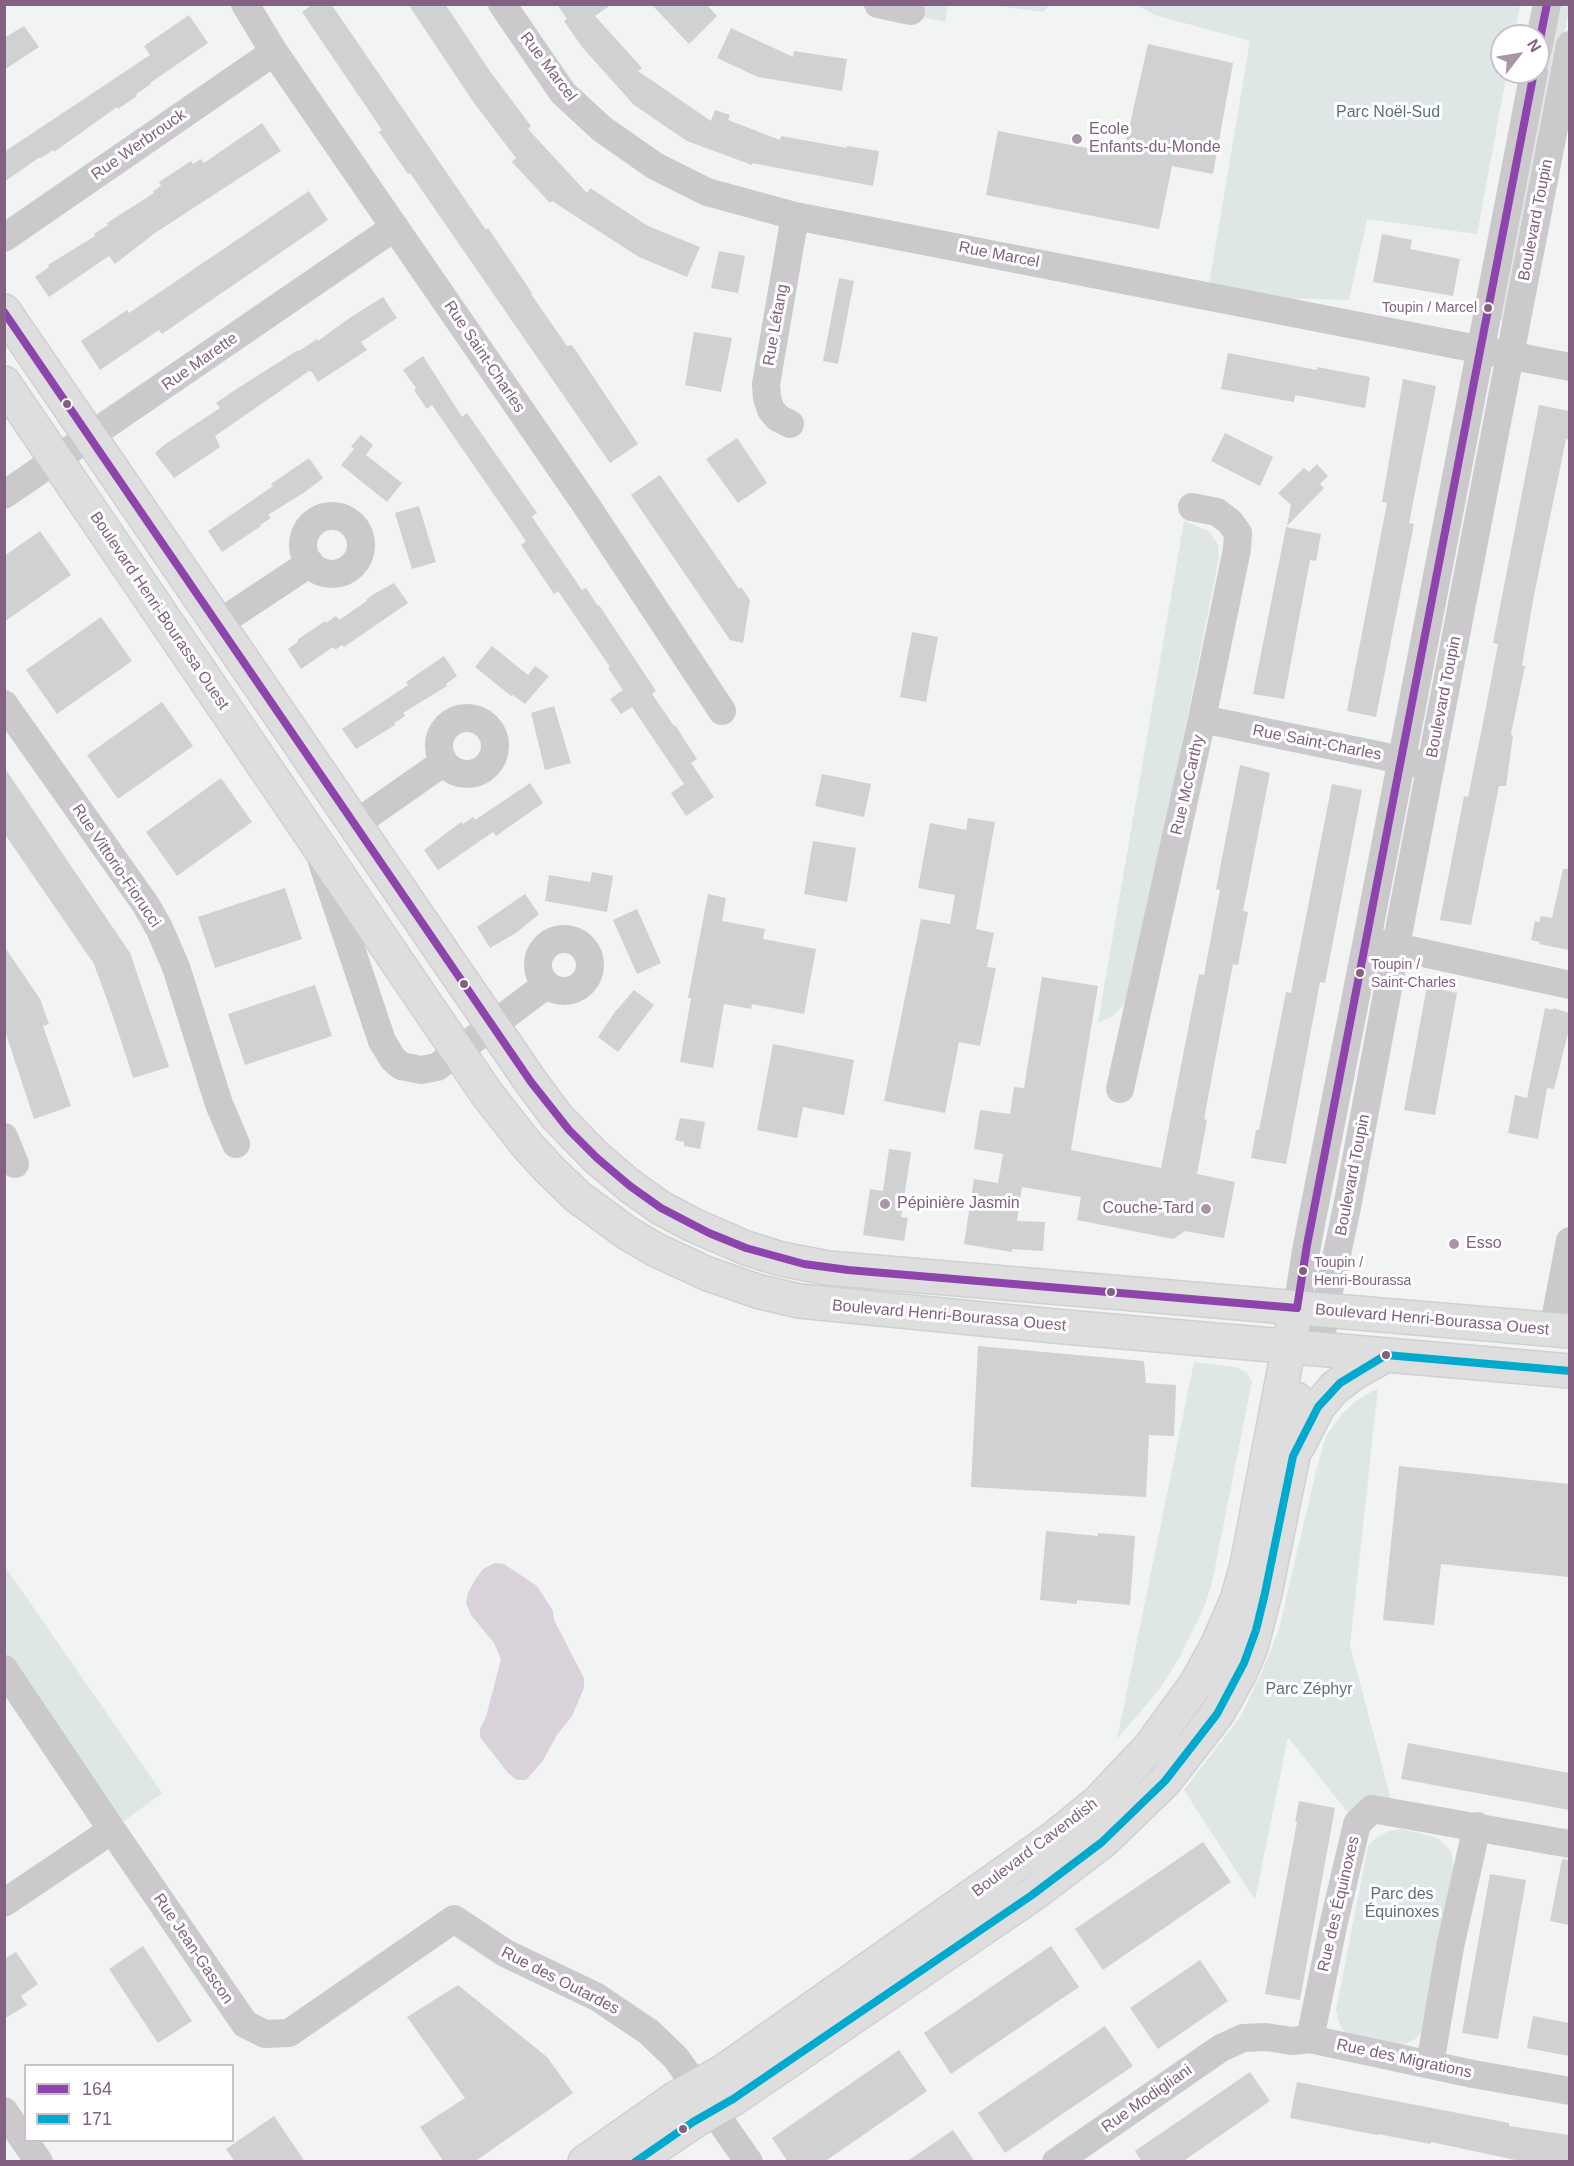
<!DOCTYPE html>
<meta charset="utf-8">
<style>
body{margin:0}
#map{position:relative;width:1574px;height:2166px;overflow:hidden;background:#f1f4f3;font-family:Arial,sans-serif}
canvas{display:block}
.frame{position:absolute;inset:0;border:6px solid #826280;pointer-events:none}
.legend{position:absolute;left:24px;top:2064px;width:210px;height:78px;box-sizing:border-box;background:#fff;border:2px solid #cdc0cc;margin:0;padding:8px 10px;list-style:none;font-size:18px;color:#826280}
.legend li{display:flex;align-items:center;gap:12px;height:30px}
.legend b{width:30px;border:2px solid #cdc0cc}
.north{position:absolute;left:1490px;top:24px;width:60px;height:60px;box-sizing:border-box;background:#fff;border:2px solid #cdc0cc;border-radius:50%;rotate:59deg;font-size:16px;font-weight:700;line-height:24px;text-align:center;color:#826280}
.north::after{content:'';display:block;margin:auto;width:21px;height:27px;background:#a995a8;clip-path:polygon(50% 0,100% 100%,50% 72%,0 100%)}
</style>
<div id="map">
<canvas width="1574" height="2166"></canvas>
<div class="frame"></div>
<ul class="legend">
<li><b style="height:8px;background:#8e44ad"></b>164</li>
<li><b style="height:8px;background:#00a9ce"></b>171</li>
</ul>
<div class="north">N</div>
</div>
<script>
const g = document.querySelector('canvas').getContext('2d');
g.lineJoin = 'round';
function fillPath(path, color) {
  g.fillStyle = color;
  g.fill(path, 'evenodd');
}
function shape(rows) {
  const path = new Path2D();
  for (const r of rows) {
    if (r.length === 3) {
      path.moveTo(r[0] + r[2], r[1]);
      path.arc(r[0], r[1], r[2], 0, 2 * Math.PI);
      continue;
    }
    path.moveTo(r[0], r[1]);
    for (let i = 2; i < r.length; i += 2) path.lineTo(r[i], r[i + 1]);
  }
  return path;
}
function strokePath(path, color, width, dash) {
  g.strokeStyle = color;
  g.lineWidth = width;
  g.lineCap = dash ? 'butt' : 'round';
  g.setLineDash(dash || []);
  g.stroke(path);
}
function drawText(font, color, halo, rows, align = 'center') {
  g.font = font + ' Arial,sans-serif';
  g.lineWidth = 6;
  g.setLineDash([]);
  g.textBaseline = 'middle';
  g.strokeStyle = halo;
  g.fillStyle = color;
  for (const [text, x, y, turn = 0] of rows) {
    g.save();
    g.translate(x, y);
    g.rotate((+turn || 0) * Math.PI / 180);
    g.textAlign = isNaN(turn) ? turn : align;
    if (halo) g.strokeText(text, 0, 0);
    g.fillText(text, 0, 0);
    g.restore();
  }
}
fillPath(shape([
 [868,5,948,5,945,22],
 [991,5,1049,5,1043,12],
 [1136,5,1520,5,1514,36,1502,36,1502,72,1507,72,1477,234,1367,219,1349,300,1207,296,1250,41,1155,15],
 [1553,5,1569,5,1569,9,1509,322,1493,319],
 [1184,521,1209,531,1218,545,1219,558,1133,990,1122,1007,1113,1016,1098,1023],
 [1194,1362,1236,1367,1247,1373,1252,1381,1212,1583,1203,1610,1178,1660,1159,1690,1117,1739],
 [1378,1388,1350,1645,1391,1800,1352,1818,1288,1737,1255,1900,1184,1790,1241,1716,1262,1672,1279,1629,1316,1471,1326,1436,1343,1413,1356,1401],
 [4,1565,162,1793,112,1830,5,1669],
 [1402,1829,1438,1838,1451,1851,1454,1866,1424,2029,1414,2040,1400,2046,1348,2036,1340,2025,1336,2010,1368,1846,1377,1837,1389,1831]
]), '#dfe6e6');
fillPath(shape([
 [495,1563,504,1564,537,1586,553,1611,554,1620,584,1678,584,1688,572,1716,557,1735,542,1762,526,1780,517,1780,508,1773,480,1737,480,1729,486,1717,501,1659,494,1643,471,1615,466,1603,468,1593,475,1580,483,1569]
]), '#d9d2da');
fillPath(shape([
 [313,4,331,4,486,230,488,228,532,293,531,294,567,346,572,345,638,444,610,463,410,173,408,174,379,132,382,130,302,12],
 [408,4,445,4,489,70,531,126,528,129,587,193,590,188,648,226,700,247,687,277,639,257,552,201,550,203,512,162,516,158,474,103],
 [557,4,612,4,595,16,642,68,638,71,711,121,715,110,730,115,728,120,780,140,781,136,847,148,847,146,879,151,873,186,752,163,752,165,687,141,634,105,582,47,564,21,567,19],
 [651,4,706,4,717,16,689,44],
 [189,15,208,43,150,83,151,84,136,94,137,96,118,109,117,107,54,152,53,150,41,158,40,157,4,182,4,152,150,55,144,46],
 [24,26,39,47,4,70,4,38],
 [731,28,793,57,794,51,847,59,842,91,758,77,717,58],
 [1148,44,1233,63,1213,174,1172,166,1159,229,986,195,998,131,1123,155],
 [262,123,281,151,155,233,115,264,109,256,49,297,35,277,49,267,48,265,95,236,94,234,108,225,107,223,154,193,153,191,161,186,159,182,191,161,193,164,201,159,204,163],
 [309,191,328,220,162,334,159,330,100,370,81,341,127,310,129,313],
 [1382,234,1412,240,1410,249,1460,259,1453,296,1373,282],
 [719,251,745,256,738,293,711,288],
 [839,278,854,281,838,364,823,361],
 [383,297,397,318,361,342,367,350,318,382,312,372,309,371,215,436,220,447,174,478,155,453,164,445,220,408,216,403,235,390,298,350,299,351,317,339,318,341,351,317],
 [694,332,732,338,721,392,685,385],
 [1228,353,1317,370,1317,367,1370,377,1365,408,1295,395,1294,402,1221,389],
 [423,356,462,417,467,413,537,513,532,517,582,590,586,588,598,606,599,605,656,691,652,694,674,726,675,725,697,759,691,763,714,797,686,816,671,793,684,784,632,707,621,714,610,699,623,690,608,668,610,667,558,591,554,594,521,545,526,541,432,405,427,409,414,390,416,388,403,370],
 [1403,379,1436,386,1409,523,1414,524,1376,717,1347,711,1387,503,1382,502],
 [1539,405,1569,411,1569,440,1566,439,1534,595,1522,665,1525,666,1511,734,1513,736,1506,786,1499,786,1471,925,1440,920,1464,796,1468,797,1482,728,1498,644,1493,643],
 [1225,433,1273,457,1260,486,1211,461],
 [361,435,373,445,366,455,402,483,387,502,341,465,354,449,351,446],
 [737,438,767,483,738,503,706,459],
 [309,458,323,478,305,492,268,515,271,518,260,525,261,526,222,552,208,531,273,486,271,484],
 [1317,464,1328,476,1320,484,1324,488,1287,526,1291,505,1278,493,1304,468,1309,472],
 [660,475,739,589,741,587,750,600,743,643,730,640,631,495],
 [419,506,436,562,412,569,395,513],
 [1286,527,1321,534,1316,561,1310,560,1284,699,1253,694],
 [40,531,71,575,4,622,4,556],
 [394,583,408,603,344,647,342,645,335,650,333,647,301,669,288,649,298,642,297,640,325,621,326,623,336,616,339,620,367,601,366,600,374,594],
 [101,617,132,661,57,714,26,670],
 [912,632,938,637,926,702,900,697],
 [492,646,528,675,535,666,549,676,525,704,513,695,511,696,475,667],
 [444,656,457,676,446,684,447,686,403,713,405,716,394,723,395,725,356,749,342,729,408,685,406,682],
 [162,702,193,746,118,799,87,755],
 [554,706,571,763,545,770,531,713],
 [1240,765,1270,773,1243,911,1248,912,1243,938,1238,965,1233,964,1204,1119,1207,1120,1197,1174,1235,1182,1224,1238,1185,1231,1173,1239,1077,1220,1081,1197,1022,1187,1017,1221,1045,1222,1043,1251,1012,1249,1012,1252,964,1244,974,1179,998,1183,1003,1154,974,1149,980,1110,1010,1114,1014,1087,1024,1088,1042,977,1098,986,1071,1150,1161,1168,1199,974,1204,975,1212,932,1220,890,1216,889],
 [4,767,130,953,169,1067,133,1078,115,1022,94,964,4,833],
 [822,774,871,784,864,817,815,806],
 [221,778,252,822,177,876,146,832],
 [530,783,543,803,496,836,493,832,438,870,424,850,461,822,463,824,473,817,475,820],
 [1332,784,1362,790,1325,983,1320,982,1286,1164,1251,1158,1256,1130,1259,1130,1286,992,1291,993],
 [968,818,995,822,976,929,994,933,987,967,996,968,980,1046,959,1042,945,1113,884,1101,921,919,950,924,955,895,918,888,930,823,966,830],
 [813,841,856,848,847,902,804,894],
 [1563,869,1569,869,1569,950,1539,944,1540,942,1531,940,1535,921,1539,922,1541,916,1552,918],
 [592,872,613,876,607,912,545,901,549,875,590,882],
 [285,888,302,939,215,968,198,917],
 [525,894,539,914,516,933,490,948,477,927],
 [708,894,726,898,722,921,765,929,763,939,816,949,804,1014,752,1004,751,1009,724,1004,713,1068,680,1062,691,998,688,998],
 [637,909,661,963,637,974,613,920],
 [4,946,40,999,49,1024,43,1026,71,1106,34,1119,4,1028],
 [315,985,332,1036,245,1065,228,1014],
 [1427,986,1457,993,1435,1115,1404,1110],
 [634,990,654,1005,618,1052,598,1037,615,1012],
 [1545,1008,1553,1010,1553,1008,1569,1013,1569,1029,1554,1089,1547,1088,1538,1139,1508,1133,1515,1095,1527,1098],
 [773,1044,854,1060,844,1115,803,1107,797,1138,757,1130],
 [680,1118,705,1122,700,1149,684,1146,684,1142,675,1140],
 [889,1149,911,1152,901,1217,908,1218,904,1241,863,1235,870,1189,883,1191],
 [978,1346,1144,1361,1146,1383,1176,1385,1174,1436,1149,1435,1146,1497,971,1487],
 [1399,1466,1569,1484,1569,1577,1441,1564,1434,1625,1383,1620],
 [1046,1531,1098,1536,1098,1533,1135,1536,1130,1605,1077,1600,1077,1604,1040,1600],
 [1408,1743,1569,1773,1569,1810,1401,1779],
 [1299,1801,1335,1808,1300,2000,1265,1994,1297,1822,1295,1822],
 [1203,1842,1231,1882,1103,1970,1075,1929],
 [1562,1859,1569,1860,1569,1925,1550,1921],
 [1490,1874,1526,1880,1498,2039,1462,2033],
 [143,1946,192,2021,158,2043,109,1969],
 [1051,1946,1079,1987,951,2074,924,2033],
 [16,1952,38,1984,21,1996,27,2005,4,2019,4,1959],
 [1200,1960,1228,2001,1158,2049,1130,2008],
 [458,1985,547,2057,573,2093,474,2162,444,2162,420,2127,465,2098,407,2017],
 [1533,2016,1569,2023,1569,2056,1527,2048],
 [1105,2026,1133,2066,1005,2153,978,2113],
 [899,2050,927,2091,824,2162,788,2162,772,2138],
 [1250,2072,1270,2101,1182,2162,1142,2162,1135,2151],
 [1297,2082,1463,2114,1509,2123,1509,2126,1569,2135,1569,2162,1525,2162,1431,2142,1430,2144,1378,2134,1377,2135,1290,2118],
 [274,2116,305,2162,235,2162,226,2149],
 [953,2130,975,2162,906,2162]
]), '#d1d0d2');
const major = shape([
 [4,311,531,1082,557,1117,597,1158,630,1186,661,1208,693,1225,746,1248,781,1259,828,1268,1570,1331],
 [4,383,487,1094,527,1145,549,1169,578,1197,627,1233,656,1250,708,1274,760,1292,799,1301,1054,1326,1570,1371],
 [1298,1446,1318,1407,1334,1388,1354,1373,1386,1355],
 [585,2162,676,2098,724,2071,1054,1838,1097,1803,1150,1747,1196,1684,1217,1646,1237,1600,1247,1565,1293,1324],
 [634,2162,693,2122,733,2099,1032,1895,1102,1842,1165,1781,1217,1714,1240,1673,1251,1647,1265,1593,1293,1456,1296,1399]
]);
strokePath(major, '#d0d0d1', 36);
strokePath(shape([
 [245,4,274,52,586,505,722,711],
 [502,4,563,93,602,129,655,166,707,192,795,216,1570,367],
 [878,4,911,11],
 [1538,49,1547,4],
 [4,238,274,52],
 [790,424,778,418,771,410,767,398,766,384,795,216],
 [4,495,395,227],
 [332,545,29],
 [218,624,310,563],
 [4,704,146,905,159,928,176,967,219,1104,236,1144],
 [467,746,28],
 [1202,719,1421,764],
 [354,825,444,762],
 [322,862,382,1041,393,1059,401,1066,421,1070,437,1067,546,985],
 [564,965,26],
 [1378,943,1570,985],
 [1120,1089,1202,719,1237,549,1238,533,1230,522,1217,512,1192,507],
 [4,1137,15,1164],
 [1297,1308,1307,1245,1367,940,1534,72],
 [1553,1330,1570,1241],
 [1320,1350,1325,1310,1347,1207,1399,930,1570,45],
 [4,1669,112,1830,245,2024,265,2034,289,2033,454,1919,505,1953,597,1997,649,2032,676,2058,749,2162],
 [4,1903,112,1830],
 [1310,2039,1333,1926,1357,1824,1372,1809,1570,1844],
 [1430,2064,1450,1947,1477,1826],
 [4,2111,39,2162],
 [1056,2162,1221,2048,1243,2038,1266,2037,1292,2041,1310,2039,1473,2074,1570,2091]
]), '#cbc9cb', 28);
strokePath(major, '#dfdedf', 33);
strokePath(shape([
 [1538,49,1547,4],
 [4,312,531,1082,569,1130,597,1158,630,1186,661,1208,709,1233,746,1248,804,1264,848,1270,1297,1308,1307,1245,1534,72]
]), '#8e44ad', 8);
strokePath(shape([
 [635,2162,693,2122,733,2099,1032,1895,1102,1842,1165,1781,1217,1714,1244,1663,1256,1630,1265,1593,1293,1456,1318,1407,1340,1383,1386,1355,1570,1371]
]), '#00a9ce', 8);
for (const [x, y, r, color] of [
 [1077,139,6,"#a995a8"],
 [1488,308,5,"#826280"],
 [67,404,5,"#826280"],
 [1360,973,5,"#826280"],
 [464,984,5,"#826280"],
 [885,1204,6,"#a995a8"],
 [1206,1209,6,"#a995a8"],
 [1454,1244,6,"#a995a8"],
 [1303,1271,5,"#826280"],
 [1111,1292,5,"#826280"],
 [1386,1355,5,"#826280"],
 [683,2129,5,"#826280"]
]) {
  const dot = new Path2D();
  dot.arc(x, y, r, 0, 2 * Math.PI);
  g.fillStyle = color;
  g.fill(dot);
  strokePath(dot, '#fff', 2);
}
drawText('14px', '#826280', '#fff', [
 ["Toupin / Marcel",1477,308,"right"],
 ["Toupin /",1371,965],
 ["Saint-Charles",1371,983],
 ["Toupin /",1314,1263],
 ["Henri-Bourassa",1314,1281]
], 'left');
drawText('16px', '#826280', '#fff', [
 ["Rue Marcel",548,67,53],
 ["Rue Werbrouck",139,145,-35],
 ["Boulevard Toupin",1536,220,-79],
 ["Rue Marcel",999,255,11],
 ["Rue Létang",776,325,-80],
 ["Rue Saint-Charles",484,357,56],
 ["Rue Marette",200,362,-35],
 ["Boulevard Henri-Bourassa Ouest",159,611,56],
 ["Boulevard Toupin",1444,697,-79],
 ["Rue Saint-Charles",1317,743,11],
 ["Rue McCarthy",1188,785,-77],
 ["Rue Vittorio-Fiorucci",116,866,56],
 ["Boulevard Toupin",1353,1175,-79],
 ["Boulevard Henri-Bourassa Ouest",949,1316,5],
 ["Boulevard Henri-Bourassa Ouest",1432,1320,5],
 ["Boulevard Cavendish",1035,1848,-37],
 ["Rue des Équinoxes",1339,1904,-77],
 ["Rue Jean-Gascon",193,1949,56],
 ["Rue des Outardes",560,1981,27],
 ["Rue des Migrations",1404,2059,12],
 ["Rue Modigliani",1147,2099,-35]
]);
drawText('16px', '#616f79', '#fff', [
 ["Parc Noël-Sud",1388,113],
 ["Parc Zéphyr",1309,1690],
 ["Parc des",1402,1895],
 ["Équinoxes",1402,1913]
]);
drawText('16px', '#826280', '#fff', [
 ["Ecole",1089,130],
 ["Enfants-du-Monde",1089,148],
 ["Pépinière Jasmin",897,1204],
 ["Couche-Tard",1194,1209,"right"],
 ["Esso",1466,1244]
], 'left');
</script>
